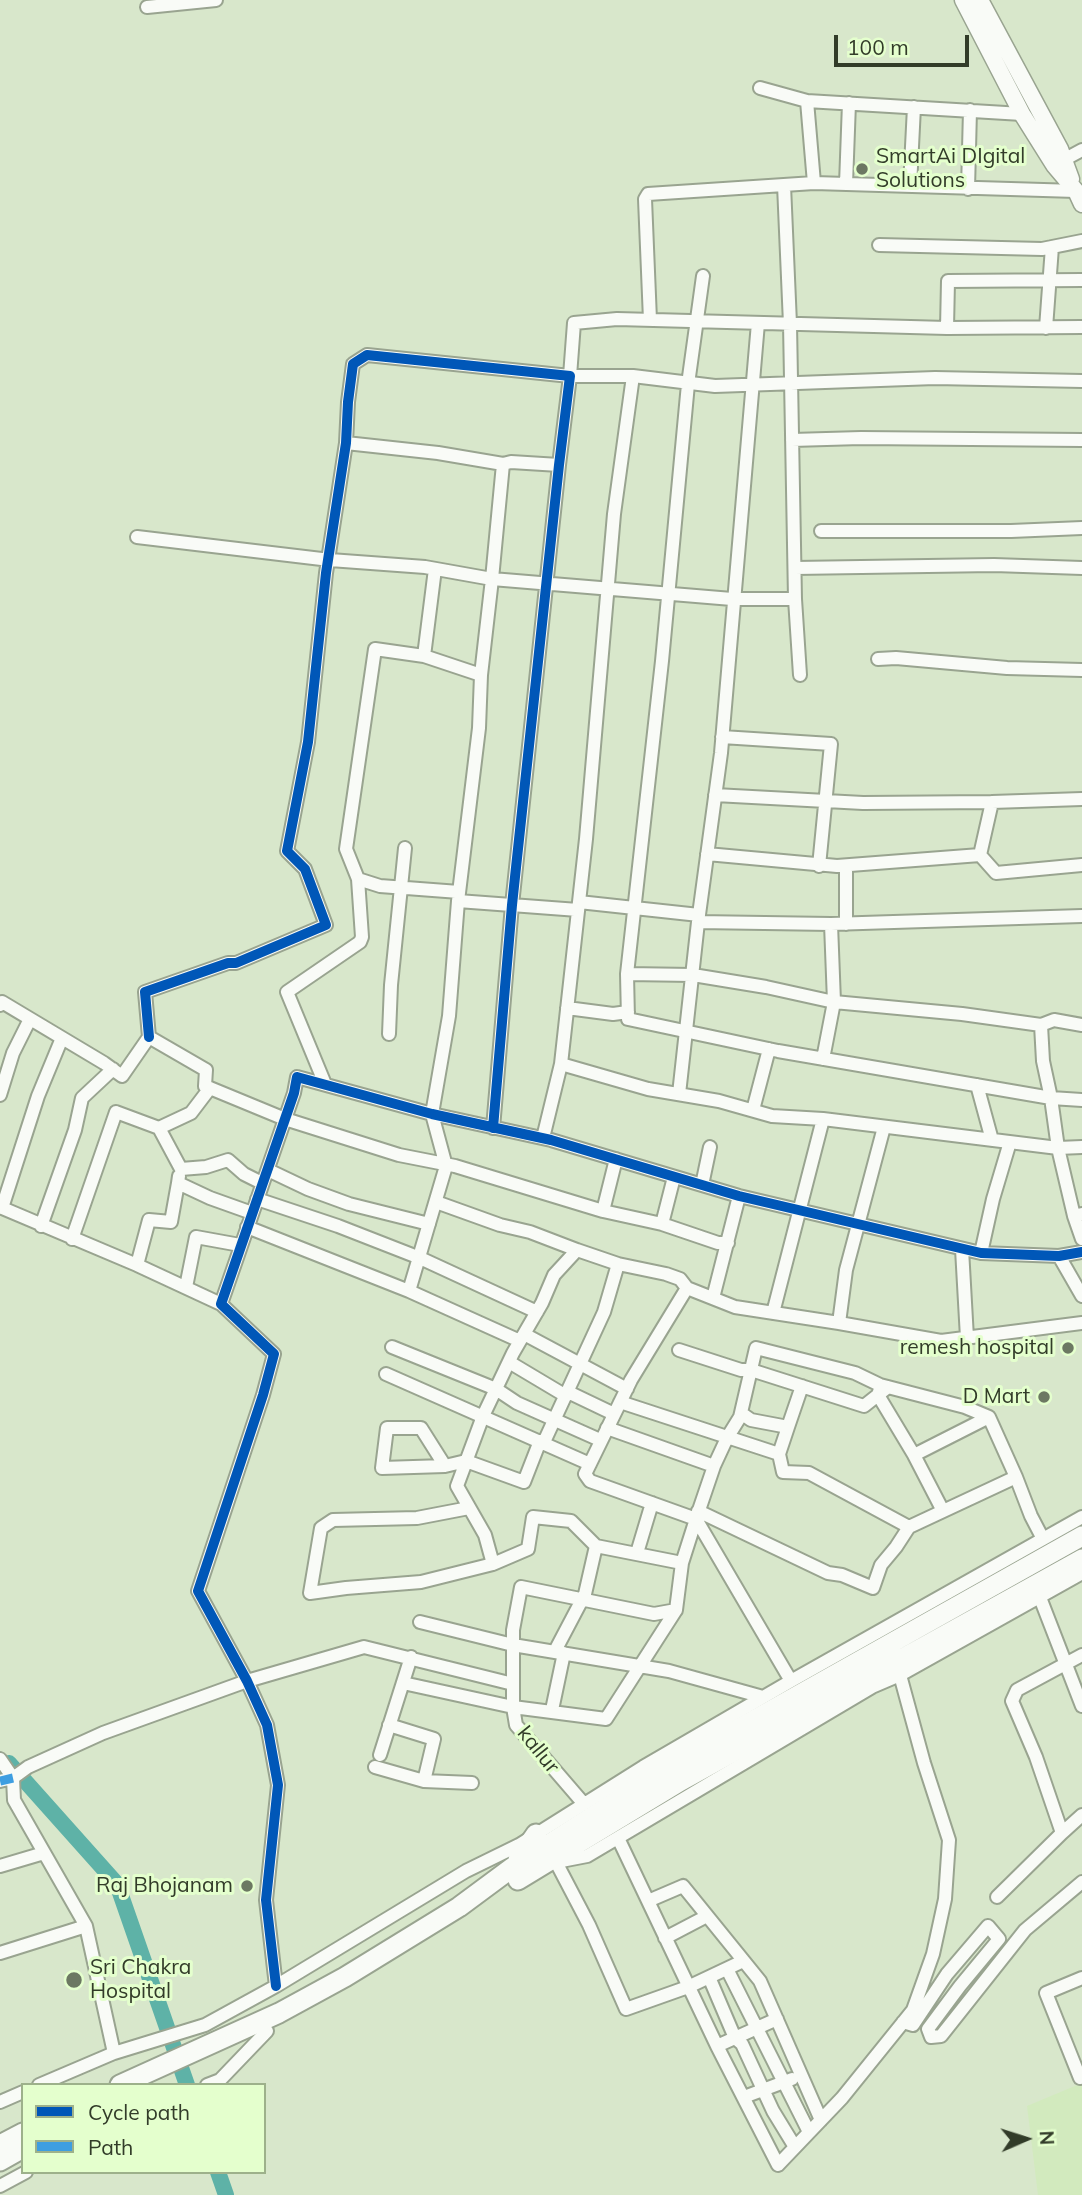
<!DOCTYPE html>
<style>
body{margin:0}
#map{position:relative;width:1082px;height:2195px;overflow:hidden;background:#d8e7cb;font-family:Mulish,sans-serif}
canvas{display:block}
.legend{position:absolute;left:21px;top:2083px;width:245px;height:91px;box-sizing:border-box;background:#e4ffcd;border:2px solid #9db18b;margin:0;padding:9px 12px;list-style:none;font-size:21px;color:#323c29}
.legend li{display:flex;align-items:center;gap:14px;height:35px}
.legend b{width:35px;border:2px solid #9db18b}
.north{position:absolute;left:991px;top:2104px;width:70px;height:70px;-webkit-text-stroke:5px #e4ffcd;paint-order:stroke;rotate:87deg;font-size:19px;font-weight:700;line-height:28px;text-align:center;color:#323c29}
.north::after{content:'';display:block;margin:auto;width:24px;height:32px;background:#323c29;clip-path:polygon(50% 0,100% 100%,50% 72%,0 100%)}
.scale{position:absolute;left:834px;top:35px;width:135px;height:32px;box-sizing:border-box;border:4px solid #323c29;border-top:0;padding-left:9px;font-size:21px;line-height:24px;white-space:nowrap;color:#323c29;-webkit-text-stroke:5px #e4ffcd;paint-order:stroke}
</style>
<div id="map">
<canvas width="1082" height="2195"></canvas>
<ul class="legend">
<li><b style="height:9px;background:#0057b8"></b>Cycle path</li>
<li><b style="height:9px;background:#3e9ee1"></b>Path</li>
</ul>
<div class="north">N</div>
<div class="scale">100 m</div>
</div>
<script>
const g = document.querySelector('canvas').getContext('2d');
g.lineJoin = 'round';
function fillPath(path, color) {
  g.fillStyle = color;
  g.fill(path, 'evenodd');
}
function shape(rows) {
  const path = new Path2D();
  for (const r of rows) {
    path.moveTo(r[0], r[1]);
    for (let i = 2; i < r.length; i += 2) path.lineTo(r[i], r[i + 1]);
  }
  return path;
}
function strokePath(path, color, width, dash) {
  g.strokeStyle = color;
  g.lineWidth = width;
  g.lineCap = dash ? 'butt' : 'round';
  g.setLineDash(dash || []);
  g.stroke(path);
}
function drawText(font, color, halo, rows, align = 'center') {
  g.font = font + ' Mulish,sans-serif';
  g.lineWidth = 6;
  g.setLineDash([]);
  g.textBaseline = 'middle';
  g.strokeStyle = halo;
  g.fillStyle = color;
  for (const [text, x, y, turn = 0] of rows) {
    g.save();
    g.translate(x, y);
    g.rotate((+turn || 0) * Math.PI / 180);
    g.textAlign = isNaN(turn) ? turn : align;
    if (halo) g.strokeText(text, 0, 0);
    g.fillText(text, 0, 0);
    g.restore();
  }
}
fillPath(shape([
 [1082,2083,1082,2195,1038,2195,1027,2106]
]), '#d2eabe');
strokePath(shape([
 [9,1763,117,1884,187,2085],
 [218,2172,226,2195]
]), '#5eb2a7', 16);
const minor = shape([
 [147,7,216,0],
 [760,88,807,101],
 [1022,114,807,101,814,183,1076,191],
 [1058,163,1082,150],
 [846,184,849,103],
 [784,185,790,324,795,599,800,675],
 [910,186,914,107],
 [968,189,970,110],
 [879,245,1042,249,1082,241],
 [703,276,688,384,662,661,627,974,693,975,766,987,834,1002,962,1014,1041,1025,1054,1020,1082,1025],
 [650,320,645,199,648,194,814,183],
 [947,328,948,281,1082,280],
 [1046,328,1052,247],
 [633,376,570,376,574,323,617,319,947,328,1082,327],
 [1082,381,935,378,715,386,633,376,614,514,586,839,561,1064,648,1089,719,1101,772,1116,823,1119,1058,1148,1082,1147],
 [792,440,861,438,1082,440],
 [346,443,438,453,503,464,511,462,559,465],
 [821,531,1011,531,1082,528],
 [137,537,330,560,425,567,492,579,503,464],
 [795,568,994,565,1082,568],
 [424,656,435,569],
 [878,659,896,658,1007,668,1082,670],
 [722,737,831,744,819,866],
 [715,795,863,803,992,802],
 [707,854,837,866,980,855,992,802,1082,799],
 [980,855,996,873,1082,865],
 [846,866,846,924],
 [358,879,380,886,459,892],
 [458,901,578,910],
 [579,902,699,915],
 [698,922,831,924,1082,916],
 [627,974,628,1019,778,1051,1051,1098,1082,1100],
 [0,1005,2,1002,104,1063,122,1076,149,1037,206,1070,205,1086,285,1119,399,1155,455,1166,603,1211,662,1224,718,1243,728,1243],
 [567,1008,613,1014,628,1012],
 [1041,1025,1043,1061,1051,1098,1058,1148,1074,1216,1082,1214],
 [389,1034,391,985,405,848],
 [149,1037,145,992,228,963,236,963,326,925,305,869,287,851,308,742,326,573,346,443,348,402,353,364,367,355,570,376,559,465,512,905,493,1128],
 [823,1059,834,1002,831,924],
 [325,1084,287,992,360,942,362,937,358,879,346,849,375,649,424,656,481,675],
 [977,1085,992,1140],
 [679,1094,698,922,721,753,758,323],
 [0,1095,13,1053,30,1019],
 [753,1110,769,1049],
 [884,1127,846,1270,839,1323,941,1341,1082,1323],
 [159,1128,181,1169,206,1167,228,1160,244,1174,262,1183],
 [543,1138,561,1064],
 [268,1170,308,1189,349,1204,429,1224],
 [179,1176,178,1183,210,1198,252,1213],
 [702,1185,710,1147],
 [257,1199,338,1226,420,1258,537,1312],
 [436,1202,500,1225,530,1232,577,1250],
 [0,1207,137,1265,221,1304],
 [2,1208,38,1096,62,1038],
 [603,1211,616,1159],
 [1074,1216,1082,1239],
 [662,1224,674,1177],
 [41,1226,75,1130,82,1098,113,1069],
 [247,1227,409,1291,520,1341],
 [72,1239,116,1112,159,1128,191,1113,210,1088],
 [962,1249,967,1338],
 [981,1253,993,1199,1010,1142],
 [1059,1256,1082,1296],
 [137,1265,149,1220,171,1222,178,1183],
 [186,1287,196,1237,240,1245],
 [687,1288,631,1380,585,1474,590,1481,696,1519,714,1466],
 [409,1291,446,1166,432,1114,449,1016,458,901,479,728,481,675,492,579,732,599,795,599],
 [713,1298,739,1196],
 [773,1313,823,1119],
 [524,1334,627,1389],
 [392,1347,496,1389,517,1403,600,1440],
 [679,1350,741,1370,751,1370,864,1406,888,1387],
 [509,1362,566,1396],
 [386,1374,590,1464],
 [880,1389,878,1395,914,1455,943,1511],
 [568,1392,614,1414],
 [620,1402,779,1454,788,1427],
 [741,1413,751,1420,788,1427,802,1386],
 [607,1428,714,1466,727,1438,740,1417,756,1348,855,1373,880,1385,965,1407,989,1417,1016,1477],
 [544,1442,604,1312,618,1264],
 [779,1454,783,1472,809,1473,909,1527],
 [914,1455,989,1417],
 [445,1466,382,1468,387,1428,421,1428,445,1466,466,1461,524,1482,540,1441],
 [469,1508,417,1518,333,1520,321,1528,310,1593,346,1588,421,1582,493,1564,485,1535,457,1486,483,1416,513,1353,542,1303,554,1275,577,1250,618,1264,666,1274,680,1279,687,1288,735,1307,839,1323],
 [698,1511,828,1573,842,1575,873,1588,881,1565,896,1547,909,1527,1016,1477,1031,1516,1043,1539],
 [596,1546,682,1563,696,1519,791,1681],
 [637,1553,652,1503],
 [493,1564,528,1549,533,1517,571,1521,596,1546,585,1594,555,1651],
 [1039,1595,1082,1706],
 [420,1622,513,1645,669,1671,763,1697],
 [403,1683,513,1707,606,1719,676,1610],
 [552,1710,564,1653],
 [389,1725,434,1739,424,1781],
 [380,1755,411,1657],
 [0,1759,13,1778,14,1800,86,1926,114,2053],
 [375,1767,424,1781,472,1783],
 [0,1781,13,1778,28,1767,103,1733,247,1681,364,1647,513,1684],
 [584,1804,516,1725,513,1707,513,1630,521,1587,654,1614,676,1610,682,1563],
 [1062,1833,1082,1815],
 [618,1838,717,2046,778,2165,842,2098,913,2010,933,1954,945,1899,949,1840,924,1763,900,1675],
 [556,1862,587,1856,872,1687,900,1675,1082,1573],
 [556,1862,589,1925,626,2009,688,1987,743,1961],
 [0,1866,44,1853],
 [997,1897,1062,1833,1036,1757,1012,1701,1017,1690,1082,1655],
 [648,1901,683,1886,760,1981,821,2120],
 [665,1938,707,1916],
 [0,1953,86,1926],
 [727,1969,809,2132],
 [709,1977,735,2038,742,2044,773,2111,795,2147],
 [1082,1978,1046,1993,1080,2078,1082,2077],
 [276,1986,266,1900,278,1785,267,1725,247,1681,198,1591,263,1395,274,1354,221,1304,294,1093,297,1077,432,1114,551,1140,739,1196,981,1253,1059,1256,1082,1252],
 [903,2022,913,2025,947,1974,988,1926,999,1939,960,1986,928,2029,931,2037,941,2036,1025,1930,1082,1882],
 [717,2046,777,2019],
 [39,2085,114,2053,205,2025,276,1986,466,1871,519,1845,643,1767,791,1681,1082,1517],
 [207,2085,220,2080,267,2031],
 [744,2097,792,2079],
 [0,2102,23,2092],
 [0,2186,26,2172]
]);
const major = shape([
 [963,0,1022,114,1054,165,1076,191,1082,204],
 [980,0,1060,149,1071,179]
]);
const highway = shape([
 [518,1860,536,1834],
 [518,1880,681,1781,1082,1559],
 [120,2085,279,2013,345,1977,459,1907,513,1867,668,1768,1082,1536],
 [0,2145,23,2133],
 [0,2161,23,2148]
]);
strokePath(minor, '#99a490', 16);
strokePath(major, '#99a490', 19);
strokePath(highway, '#99a490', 23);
strokePath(minor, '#f9fbf7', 12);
strokePath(major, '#f9fbf7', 16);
strokePath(highway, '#f9fbf7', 19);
strokePath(shape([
 [0,1781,13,1778]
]), '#3e9ee1', 9, [18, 9]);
strokePath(shape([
 [149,1037,145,992,228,963,236,963,326,925,305,869,287,851,308,742,326,573,346,443,348,402,353,364,367,355,570,376,559,465,512,905,493,1128],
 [276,1986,266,1900,278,1785,267,1725,247,1681,198,1591,263,1395,274,1354,221,1304,294,1093,297,1077,432,1114,551,1140,739,1196,981,1253,1059,1256,1082,1252]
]), '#0057b8', 10);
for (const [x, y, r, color] of [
 [862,169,7,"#6c7862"],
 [1068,1348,7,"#6c7862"],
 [1044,1397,7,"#6c7862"],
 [247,1886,7,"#6c7862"],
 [74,1980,9,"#6c7862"]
]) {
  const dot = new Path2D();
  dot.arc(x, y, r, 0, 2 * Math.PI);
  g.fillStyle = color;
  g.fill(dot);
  strokePath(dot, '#e4ffcd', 2.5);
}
drawText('21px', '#323c29', '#e4ffcd', [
 ["SmartAi DIgital",876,157,"left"],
 ["Solutions",876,181,"left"],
 ["remesh hospital",1054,1348],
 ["D Mart",1030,1397],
 ["Raj Bhojanam",233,1886],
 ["Sri Chakra",90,1968,"left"],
 ["Hospital",90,1992,"left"]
], 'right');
drawText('21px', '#323c29', '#e4ffcd', [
 ["kallur",538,1750,51]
]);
</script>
